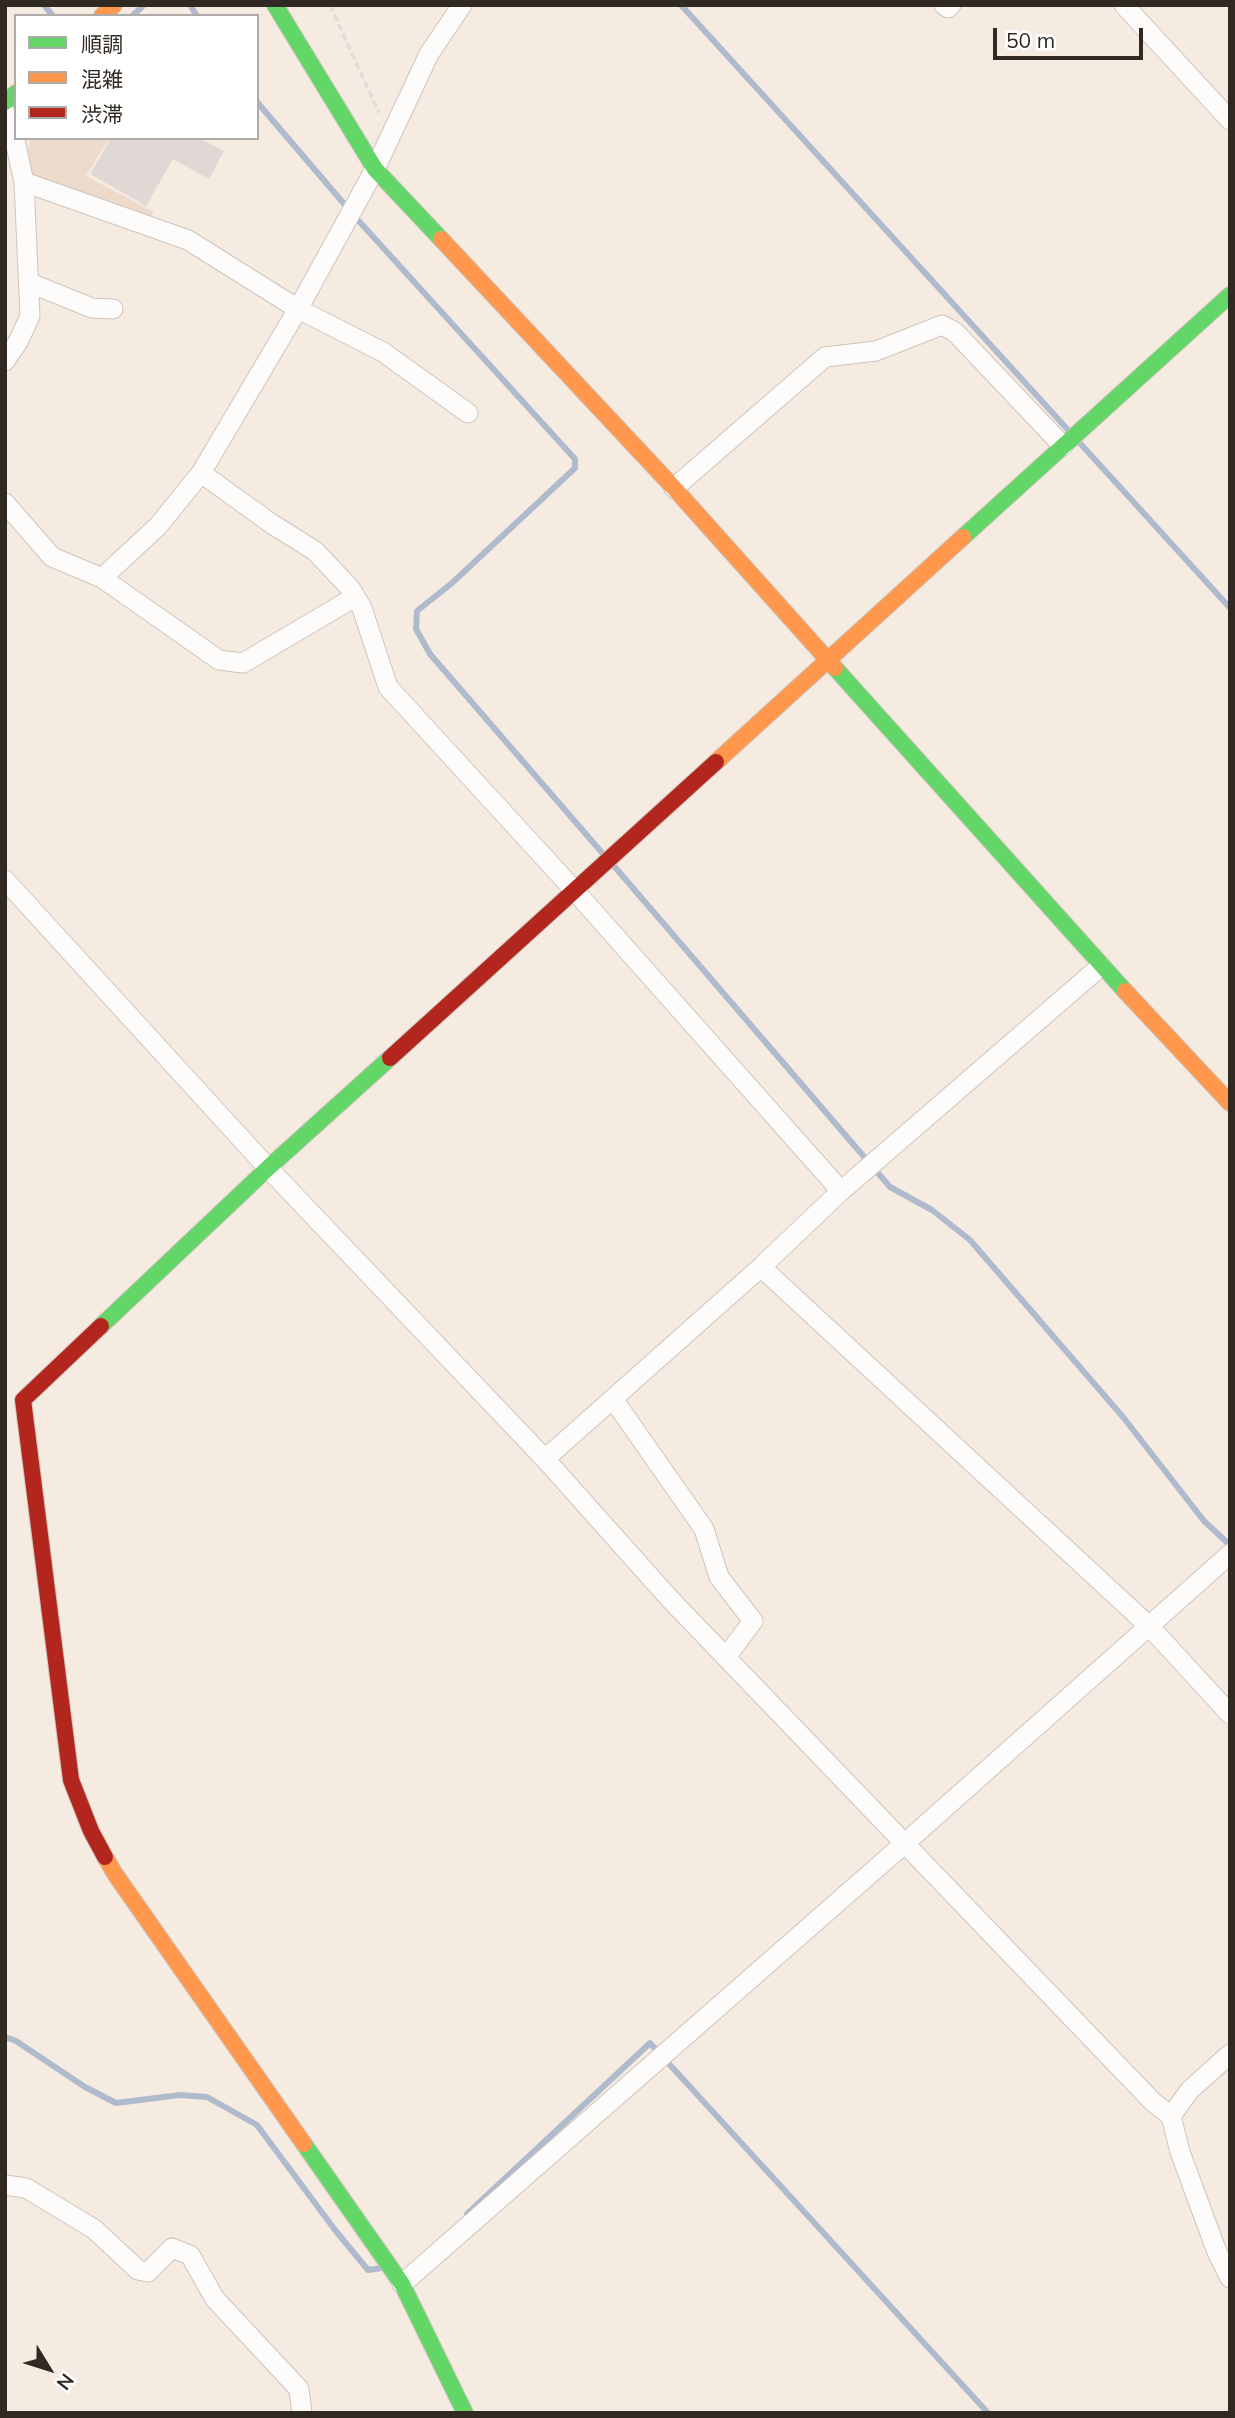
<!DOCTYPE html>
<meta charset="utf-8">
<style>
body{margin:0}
#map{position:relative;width:1235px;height:2418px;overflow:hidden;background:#f6ebe1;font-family:Mulish,"Noto Sans JP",sans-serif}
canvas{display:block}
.frame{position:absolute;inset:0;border:7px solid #312a23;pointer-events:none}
.legend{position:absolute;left:14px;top:14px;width:245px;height:126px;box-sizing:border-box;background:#fff;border:2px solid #adaaa7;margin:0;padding:9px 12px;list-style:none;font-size:21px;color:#312a23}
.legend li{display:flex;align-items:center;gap:14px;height:35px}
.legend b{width:35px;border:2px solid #adaaa7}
.north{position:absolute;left:14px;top:2334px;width:70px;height:70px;-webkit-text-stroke:5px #fff;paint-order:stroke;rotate:128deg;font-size:19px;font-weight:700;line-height:28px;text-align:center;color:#312a23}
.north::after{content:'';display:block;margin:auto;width:24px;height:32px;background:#312a23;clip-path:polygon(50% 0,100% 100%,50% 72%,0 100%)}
.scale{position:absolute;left:993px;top:28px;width:150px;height:32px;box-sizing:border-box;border:4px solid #312a23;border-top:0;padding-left:9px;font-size:21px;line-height:24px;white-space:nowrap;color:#312a23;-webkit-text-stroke:5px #fff;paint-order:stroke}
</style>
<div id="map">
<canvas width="1235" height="2418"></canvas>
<div class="frame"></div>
<ul class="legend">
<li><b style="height:9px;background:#63d668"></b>順調</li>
<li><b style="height:9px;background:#ff974d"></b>混雑</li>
<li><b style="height:9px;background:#b3261e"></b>渋滞</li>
</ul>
<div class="north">N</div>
<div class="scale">50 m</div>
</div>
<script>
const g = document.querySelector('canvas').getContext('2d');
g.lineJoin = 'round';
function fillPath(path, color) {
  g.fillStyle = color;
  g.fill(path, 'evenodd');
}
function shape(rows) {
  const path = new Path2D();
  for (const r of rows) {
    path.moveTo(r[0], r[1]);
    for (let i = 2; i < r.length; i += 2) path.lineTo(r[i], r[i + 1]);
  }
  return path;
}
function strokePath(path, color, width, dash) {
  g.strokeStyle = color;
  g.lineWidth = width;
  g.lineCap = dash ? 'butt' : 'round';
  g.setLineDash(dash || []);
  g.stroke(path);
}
fillPath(shape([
 [31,138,109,138,86,176,154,212,148,222,76,195,31,174,27,152]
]), '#eddaca');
strokePath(shape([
 [44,5,53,16],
 [190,5,197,16],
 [681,5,1069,431],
 [132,16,144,5],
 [257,102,357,219,575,459,575,468,452,583,417,611,416,629,430,654,604,855],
 [1078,441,1230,608],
 [614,866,890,1187,932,1210,970,1240,1123,1417,1204,1521,1230,1545],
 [5,2037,16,2041,85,2087,116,2103,180,2095,207,2097,257,2125,335,2230,368,2270,382,2268],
 [467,2214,650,2043,988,2413]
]), '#afbbcd', 6);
fillPath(shape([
 [111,138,199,138,224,151,209,179,173,159,146,206,90,174]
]), '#e1d7d5');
const street = shape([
 [462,5,429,54,375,169,298,309,201,473,272,524,315,551,350,588,362,608,388,687,574,890,841,1191],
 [944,5,948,8,951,5],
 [1124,5,1230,120],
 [5,113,13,132,24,182,30,316,18,342,5,361],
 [24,182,188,240,298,309,383,352,468,413],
 [30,283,92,308,113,309],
 [201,473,158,526,102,578,219,660,243,663,355,597],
 [674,488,825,357,876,351,942,325,955,332,1063,446],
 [5,503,52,557,102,578],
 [5,880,268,1168,545,1459,669,1598,1153,2102,1171,2116,1180,2152,1217,2252,1230,2278],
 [761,1267,1150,1627,1230,1714],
 [613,1399,704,1529,719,1577,753,1621,726,1657],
 [545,1459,761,1267,841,1191,1101,966],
 [1171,2116,1190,2090,1230,2054],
 [5,2185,26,2188,94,2229,138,2270,148,2272,172,2248,190,2255,215,2299,299,2389,302,2413],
 [402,2284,904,1844,1230,1554]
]);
const fast = shape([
 [275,5,375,169,441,239],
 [5,102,16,93],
 [963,537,1230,295],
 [835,668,1125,991],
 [101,1326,268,1168,390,1058],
 [304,2144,402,2284,465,2413]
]);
const slow = shape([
 [102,16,114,5],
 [441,239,674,488,835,668],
 [716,762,963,537],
 [1125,991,1230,1103],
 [105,1857,115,1874,304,2144]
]);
const jam = shape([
 [390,1058,716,762],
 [101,1326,23,1400,71,1780,91,1831,105,1857]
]);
strokePath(street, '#cdc4bd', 21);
strokePath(fast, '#cdc4bd', 18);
strokePath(slow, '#cdc4bd', 18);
strokePath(jam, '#cdc4bd', 18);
strokePath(shape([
 [330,5,379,113]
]), '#e0ddda', 3.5, [7, 3.5]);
strokePath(street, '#fefcfa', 19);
strokePath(fast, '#63d668', 16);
strokePath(slow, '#ff974d', 16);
strokePath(jam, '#b3261e', 16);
</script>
